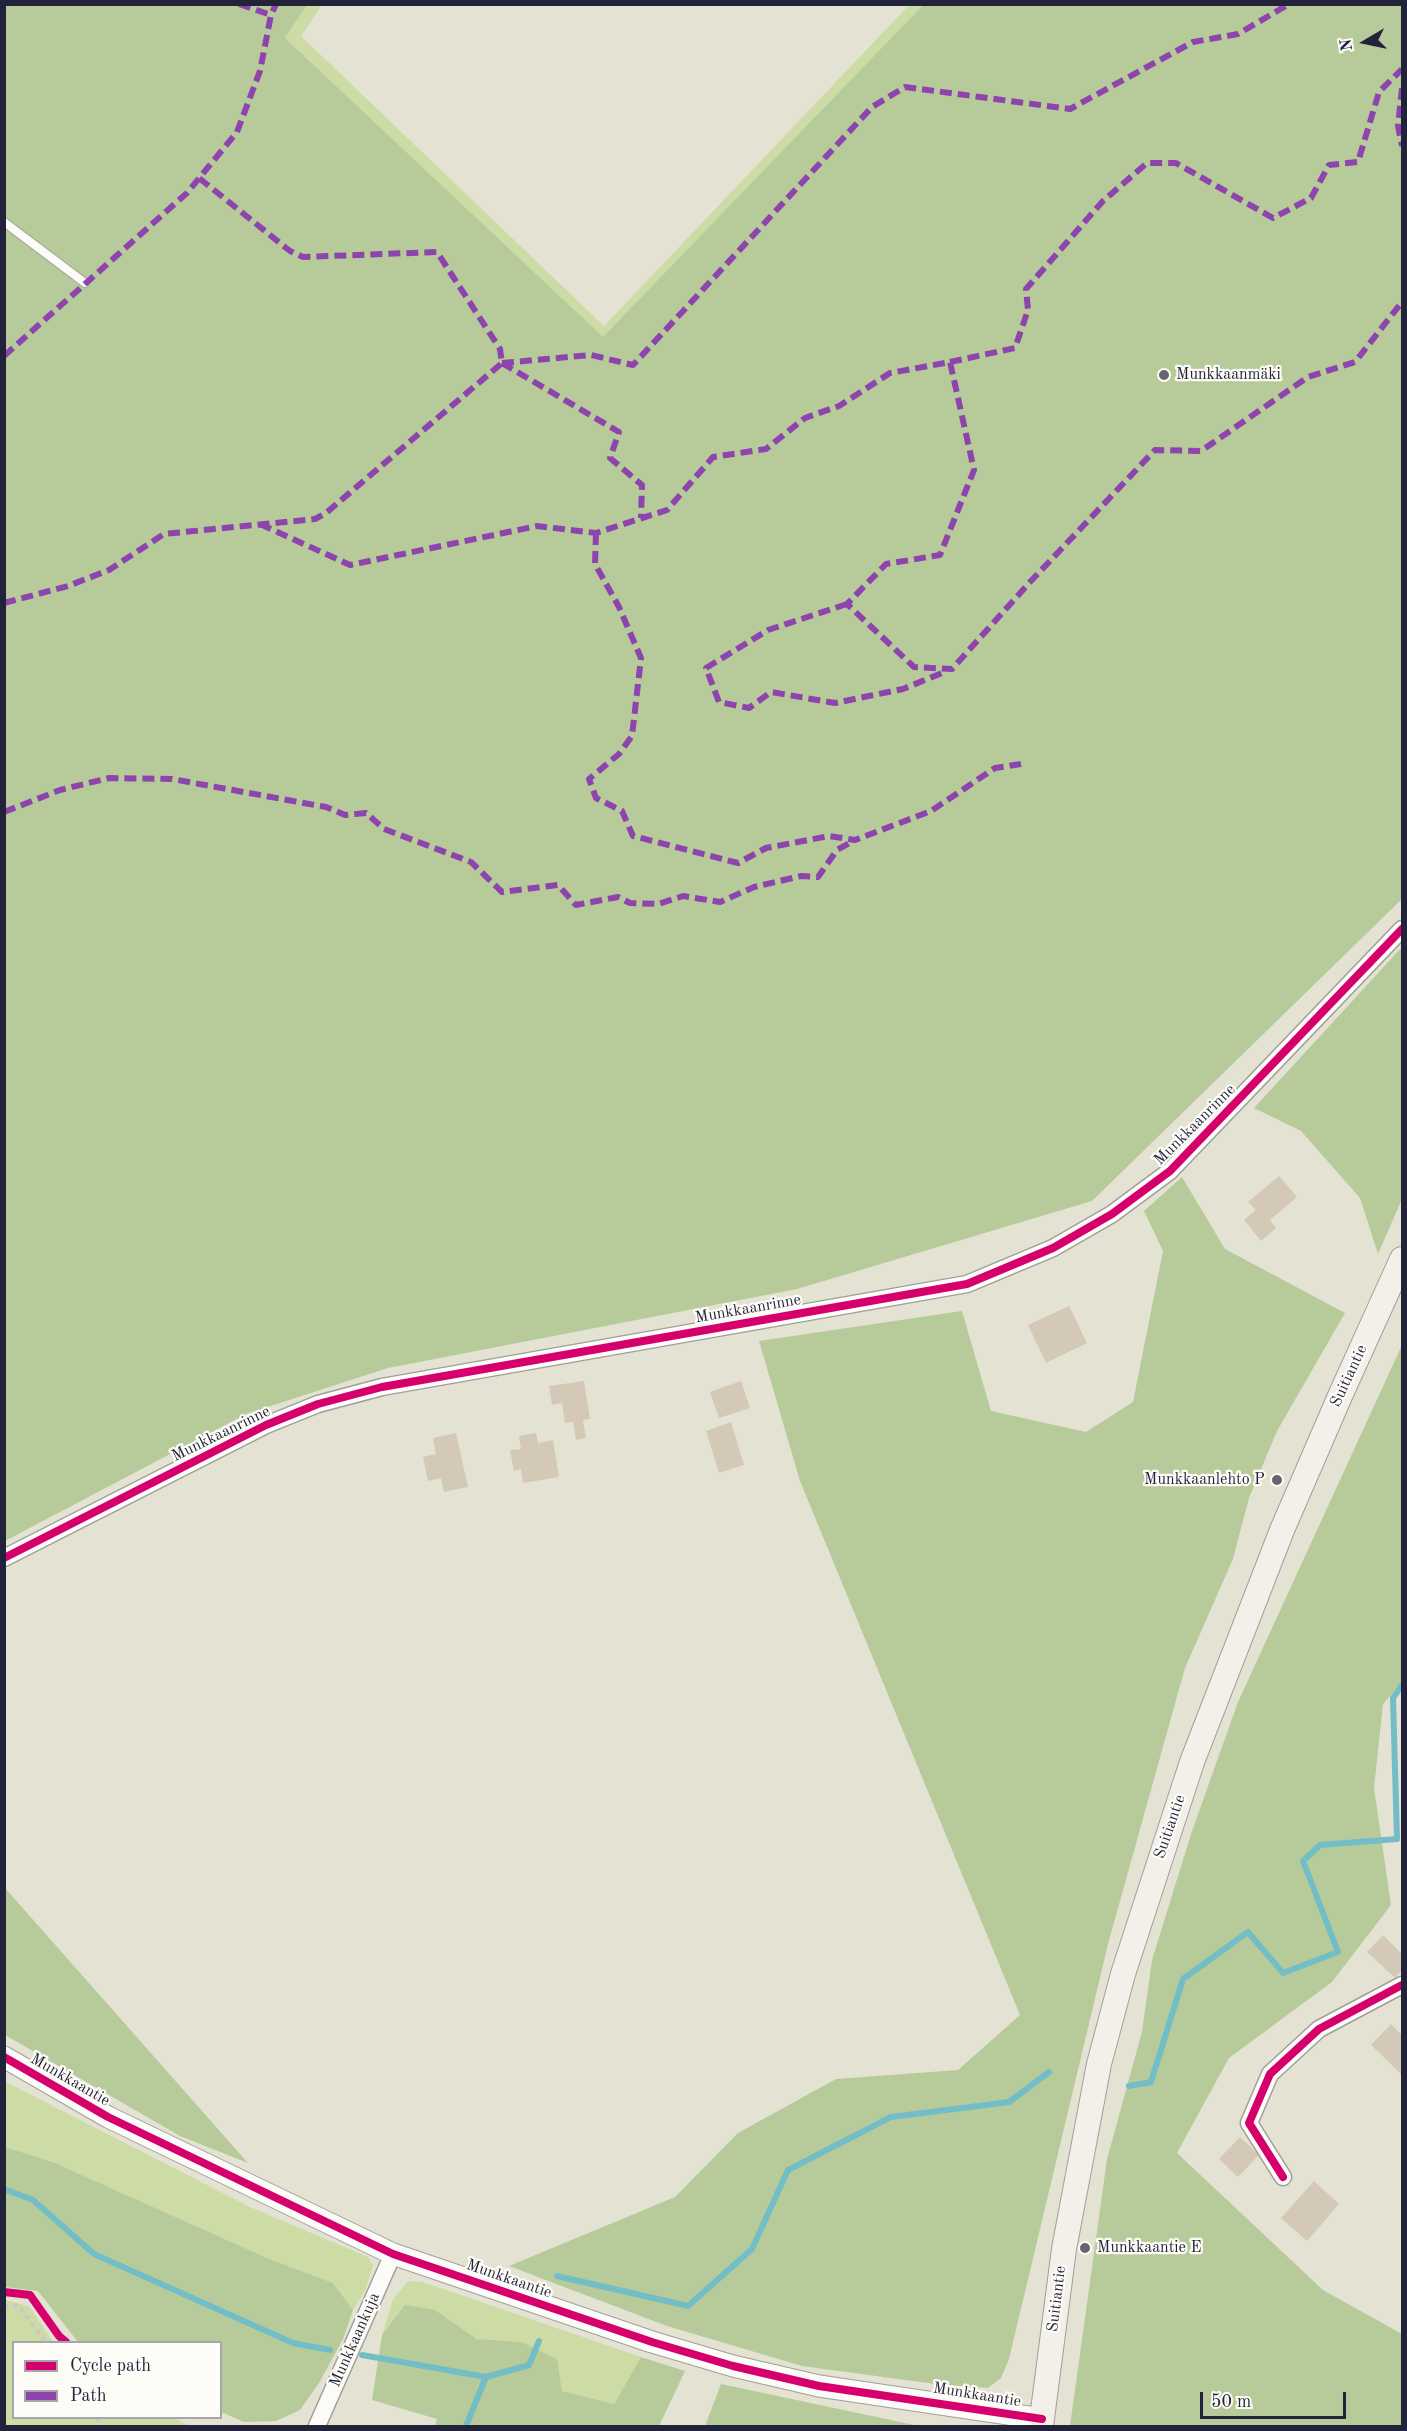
<!DOCTYPE html>
<meta charset="utf-8">
<style>
body{margin:0}
#map{position:relative;width:1407px;height:2431px;overflow:hidden;background:#e4e2d3;font-family:"Old Standard TT",serif}
canvas{display:block}
.frame{position:absolute;inset:0;border:6px solid #22223b;pointer-events:none}
.legend{position:absolute;left:12px;top:2341px;width:210px;height:78px;box-sizing:border-box;background:#fdfcf7;border:2px solid #a5a5ac;margin:0;padding:8px 10px;list-style:none;font-size:18px;color:#22223b}
.legend li{display:flex;align-items:center;gap:12px;height:30px}
.legend b{width:30px;border:2px solid #a5a5ac}
.north{position:absolute;left:1335px;top:12px;width:60px;height:60px;-webkit-text-stroke:4px #fdfcf7;paint-order:stroke;rotate:261deg;font-size:16px;font-weight:700;line-height:24px;text-align:center;color:#22223b}
.north::after{content:'';display:block;margin:auto;width:21px;height:27px;background:#22223b;clip-path:polygon(50% 0,100% 100%,50% 72%,0 100%)}
.scale{position:absolute;left:1200px;top:2392px;width:146px;height:27px;box-sizing:border-box;border:3px solid #22223b;border-top:0;padding-left:8px;font-size:18px;line-height:21px;white-space:nowrap;color:#22223b;-webkit-text-stroke:4px #fdfcf7;paint-order:stroke}
</style>
<div id="map">
<canvas width="1407" height="2431"></canvas>
<div class="frame"></div>
<ul class="legend">
<li><b style="height:8px;background:#d6006c"></b>Cycle path</li>
<li><b style="height:8px;background:#8e44ad"></b>Path</li>
</ul>
<div class="north">N</div>
<div class="scale">50 m</div>
</div>
<script>
const g = document.querySelector('canvas').getContext('2d');
g.lineJoin = 'round';
function fillPath(path, color) {
  g.fillStyle = color;
  g.fill(path, 'evenodd');
}
function shape(rows) {
  const path = new Path2D();
  for (const r of rows) {
    path.moveTo(r[0], r[1]);
    for (let i = 2; i < r.length; i += 2) path.lineTo(r[i], r[i + 1]);
  }
  return path;
}
function strokePath(path, color, width, dash) {
  g.strokeStyle = color;
  g.lineWidth = width;
  g.lineCap = dash ? 'butt' : 'round';
  g.setLineDash(dash || []);
  g.stroke(path);
}
function drawText(font, color, halo, rows, align = 'center') {
  g.font = font + ' "Old Standard TT",serif';
  g.lineWidth = 4.5;
  g.setLineDash([]);
  g.textBaseline = 'middle';
  g.strokeStyle = halo;
  g.fillStyle = color;
  for (const [text, x, y, turn = 0] of rows) {
    g.save();
    g.translate(x, y);
    g.rotate((+turn || 0) * Math.PI / 180);
    g.textAlign = isNaN(turn) ? turn : align;
    if (halo) g.strokeText(text, 0, 0);
    g.fillText(text, 0, 0);
    g.restore();
  }
}
fillPath(shape([
 [307,5,322,5,301,36,604,326,909,5,923,5,603,338,285,38],
 [4,2081,250,2207,368,2257,373,2265,365,2291,353,2310,333,2283,267,2258,53,2162,5,2147],
 [408,2281,422,2282,455,2293,641,2357,614,2404,562,2391,521,2342,477,2339,435,2310,382,2335,393,2299],
 [5,2300,29,2306,53,2342,14,2342,14,2418,174,2418,189,2426,5,2426]
]), '#cddca4');
fillPath(shape([
 [5,5,307,5,285,38,603,337,923,5,1402,5,1402,899,1092,1201,797,1289,388,1368,246,1414,5,1541],
 [1402,947,1402,1199,1378,1254,1360,1198,1301,1131,1254,1108],
 [1182,1177,1225,1249,1345,1313,1277,1431,1249,1498,1233,1559,1185,1668,1108,1944,1009,2359,1001,2378,988,2388,935,2384,802,2366,667,2326,509,2266,675,2197,738,2133,836,2079,958,2070,1020,2015,800,1481,759,1341,962,1311,991,1411,1086,1432,1133,1402,1163,1251,1144,1211],
 [1402,1345,1402,1682,1383,1704,1374,1788,1391,1905,1332,1982,1229,2058,1177,2153,1323,2290,1402,2334,1402,2426,1070,2426,1107,2159,1142,2032,1152,1960,1191,1834,1238,1702],
 [5,1888,248,2163,180,2136,5,2035],
 [5,2147,53,2162,267,2258,333,2283,353,2310,343,2339,319,2383,300,2410,276,2421,244,2422,221,2412,220,2342,78,2342,38,2291,5,2287],
 [405,2305,435,2310,477,2339,521,2342,557,2359,562,2391,614,2404,641,2357,685,2371,659,2426,435,2426,437,2419,372,2400,382,2335],
 [721,2384,919,2426,705,2426]
]), '#b7cb9a');
strokePath(shape([
 [1129,2086,1151,2082,1183,1979,1248,1932,1283,1973,1338,1952,1303,1861,1320,1845,1397,1839,1393,1698,1402,1685],
 [4,2189,33,2200,94,2254,293,2343,330,2350],
 [557,2276,688,2306,752,2249,788,2170,891,2117,1009,2102,1049,2072],
 [362,2355,486,2377,529,2365,539,2341],
 [466,2426,486,2377]
]), '#73bec6', 6);
fillPath(shape([
 [1279,1176,1297,1197,1270,1220,1276,1228,1261,1241,1244,1220,1256,1210,1248,1202],
 [1069,1306,1087,1343,1046,1363,1028,1325],
 [584,1381,590,1419,583,1420,586,1438,576,1440,573,1422,565,1423,562,1403,552,1405,549,1386],
 [741,1381,750,1408,719,1418,710,1392],
 [731,1422,744,1465,719,1473,706,1431],
 [456,1433,468,1487,444,1492,441,1478,428,1481,423,1457,436,1454,433,1438],
 [536,1433,538,1443,553,1440,559,1477,523,1483,521,1469,514,1471,510,1450,521,1449,519,1436],
 [1383,1935,1402,1954,1402,1970,1395,1978,1367,1952],
 [1391,2024,1402,2035,1402,2075,1371,2045],
 [1240,2137,1259,2155,1238,2177,1219,2159],
 [1314,2181,1339,2204,1307,2241,1281,2218]
]), '#d4c9b6');
const service = shape([
 [4,222,85,283]
]);
const minor = shape([
 [4,1558,266,1425,318,1404,382,1387,967,1284,1053,1248,1112,1214,1170,1171,1402,929],
 [1283,2177,1249,2123,1270,2074,1319,2029,1402,1985],
 [317,2426,393,2254]
]);
const tertiary = shape([
 [4,2057,108,2117,393,2254,652,2342,733,2366,819,2386,1042,2419]
]);
const secondary = shape([
 [1041,2426,1064,2249,1099,2064,1123,1974,1192,1762,1282,1530,1340,1396,1402,1259]
]);
strokePath(service, '#a19f9a', 10);
strokePath(minor, '#a19f9a', 19);
strokePath(tertiary, '#a19f9a', 23);
strokePath(secondary, '#a19f9a', 26);
strokePath(shape([
 [4,2307,18,2305,46,2342],
 [97,2418,103,2426]
]), '#c8c8c6', 4, [4.5, 4.5]);
strokePath(service, '#fbfbf8', 8);
strokePath(minor, '#fbfbf8', 16);
strokePath(tertiary, '#fbfbf8', 21);
strokePath(secondary, '#f3f0ea', 24);
strokePath(shape([
 [239,4,271,15],
 [1402,88,1398,126,1402,146],
 [4,356,187,193,237,132,260,71,271,15,276,4],
 [950,362,1015,348,1028,310,1026,289,1103,201,1147,163,1176,163,1273,218,1311,198,1329,165,1358,162,1379,92,1402,69],
 [502,363,591,355,633,365,872,107,905,87,1070,109,1193,42,1238,34,1289,4],
 [502,363,619,432,610,458,642,485,641,518],
 [260,524,350,565,537,526,596,533,667,510,713,457,766,449,805,418,839,406,890,373,950,362,974,470,940,555,886,564,847,604,914,667,952,669,1030,582,1155,450,1201,451,1308,377,1355,362,1402,302],
 [596,533,595,564,619,607,641,658,632,736,619,754,589,779,596,798,622,811,633,836,738,863,766,848,829,836,855,840,931,811,995,768,1021,764],
 [4,603,68,586,109,570,164,534,315,519,326,513,502,363,500,349,437,252,303,257,290,251,199,178],
 [847,604,768,630,706,668,719,702,749,708,771,692,835,703,903,689,947,671],
 [4,812,60,790,109,778,172,779,326,807,345,815,366,813,384,829,471,862,502,892,558,885,576,905,618,897,630,903,658,904,683,896,720,902,754,887,801,876,818,877,837,850,855,840]
]), '#8e44ad', 6, [12, 6]);
strokePath(shape([
 [4,1558,266,1425,318,1404,382,1387,967,1284,1053,1248,1112,1214,1170,1171,1402,929],
 [4,2057,108,2117,393,2254,652,2342,733,2366,819,2386,1042,2419],
 [1283,2177,1249,2123,1270,2074,1319,2029,1402,1985],
 [4,2292,30,2295,59,2336,66,2342]
]), '#d6006c', 8);
for (const [x, y, r, color] of [
 [1164,375,6,"#666570"],
 [1277,1480,6,"#666570"],
 [1085,2248,6,"#666570"]
]) {
  const dot = new Path2D();
  dot.arc(x, y, r, 0, 2 * Math.PI);
  g.fillStyle = color;
  g.fill(dot);
  strokePath(dot, '#fdfcf7', 2);
}
drawText('16px', '#22223b', '#fdfcf7', [
 ["Munkkaanmäki",1176,375],
 ["Munkkaanlehto P",1265,1480,"right"],
 ["Munkkaantie E",1097,2248]
], 'left');
drawText('16px', '#22223b', '#fdfcf7', [
 ["Munkkaanrinne",1195,1125,-45],
 ["Munkkaanrinne",748,1309,-10],
 ["Suitiantie",1349,1376,-65],
 ["Munkkaanrinne",221,1434,-26],
 ["Suitiantie",1170,1827,-71],
 ["Munkkaantie",70,2080,30],
 ["Munkkaantie",509,2279,19],
 ["Suitiantie",1057,2299,-83],
 ["Munkkaankuja",355,2340,-66],
 ["Munkkaantie",977,2395,9]
]);
</script>
